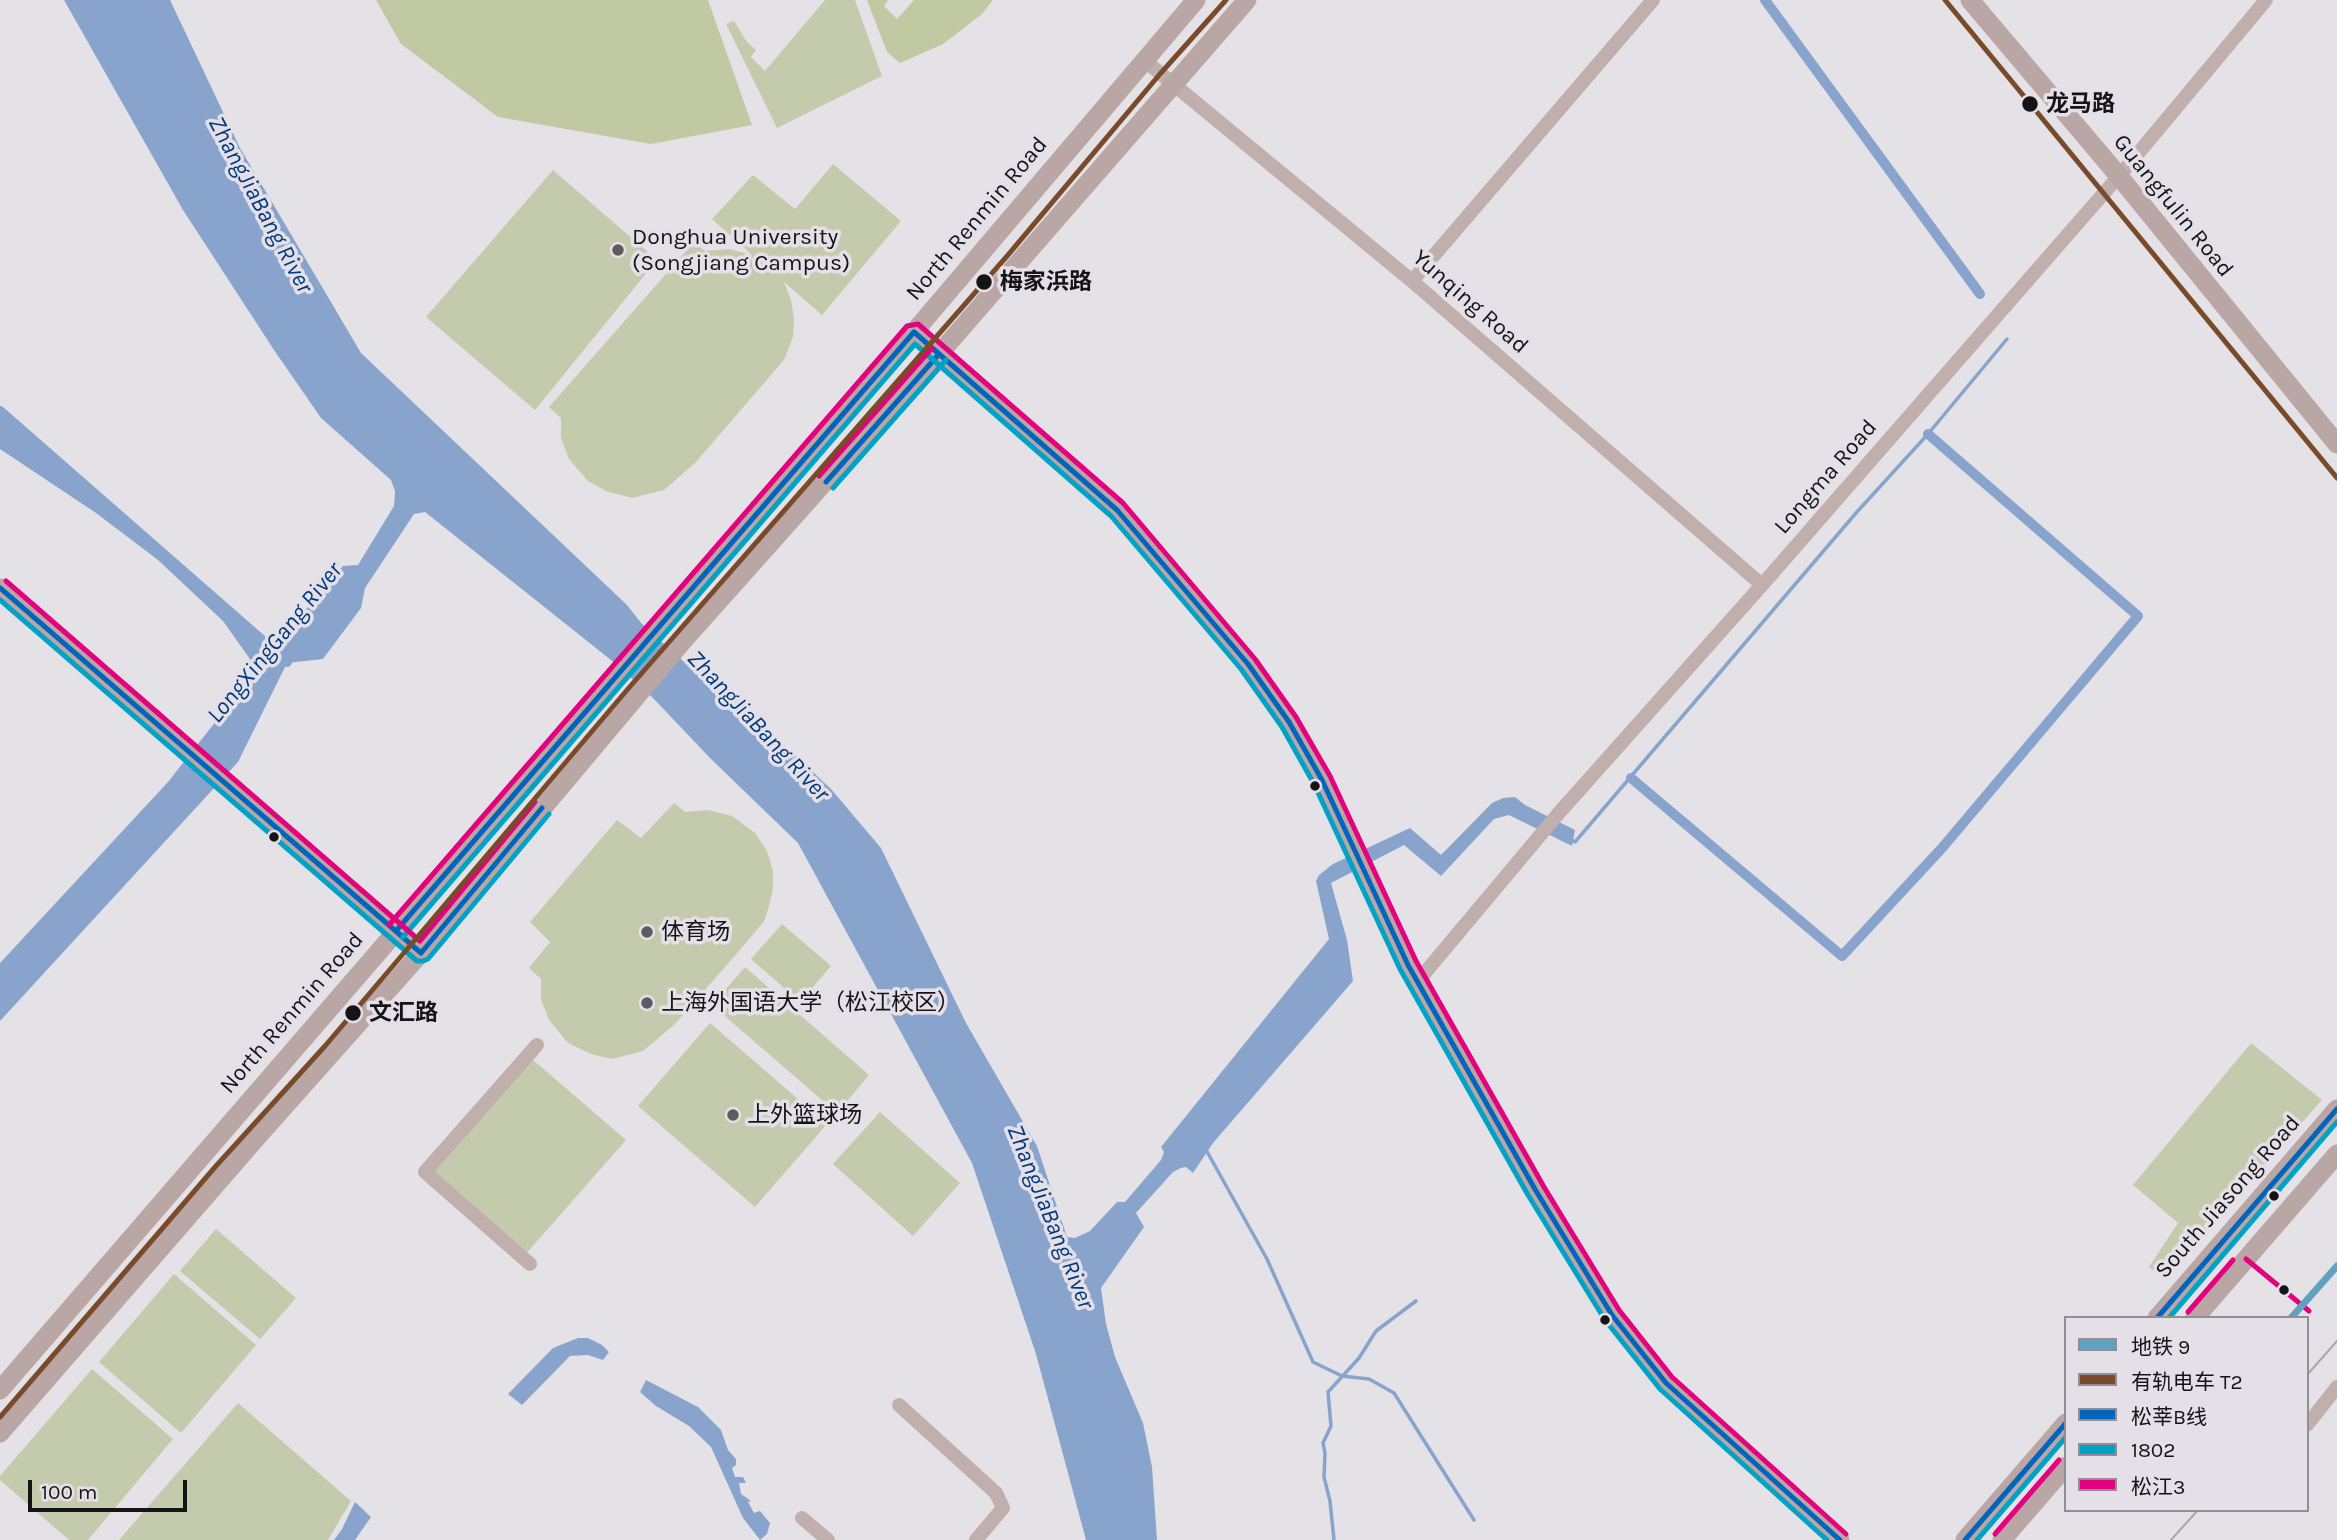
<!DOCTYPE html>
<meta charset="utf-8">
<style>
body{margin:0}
#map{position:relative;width:2337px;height:1540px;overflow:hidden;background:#e4e2e6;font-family:Karla,"Noto Sans SC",sans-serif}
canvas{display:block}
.legend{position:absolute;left:2064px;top:1316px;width:245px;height:196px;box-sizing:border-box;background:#e5e0e8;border:2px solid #928e94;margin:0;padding:9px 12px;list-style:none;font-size:21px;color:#151316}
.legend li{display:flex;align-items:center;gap:14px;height:35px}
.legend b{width:35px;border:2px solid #928e94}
.scale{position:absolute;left:28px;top:1480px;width:159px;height:32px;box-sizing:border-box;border:4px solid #151316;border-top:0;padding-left:9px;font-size:21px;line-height:24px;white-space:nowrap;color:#151316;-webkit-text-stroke:5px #e5e0e8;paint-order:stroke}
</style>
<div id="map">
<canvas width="2337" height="1540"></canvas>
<ul class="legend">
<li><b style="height:9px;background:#5fa1be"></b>地铁 9</li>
<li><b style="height:9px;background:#7a4b2a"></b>有轨电车 T2</li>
<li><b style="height:9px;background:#0065bd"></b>松莘B线</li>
<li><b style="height:9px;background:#01a2c5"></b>1802</li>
<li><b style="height:9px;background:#e5007d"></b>松江3</li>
</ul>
<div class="scale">100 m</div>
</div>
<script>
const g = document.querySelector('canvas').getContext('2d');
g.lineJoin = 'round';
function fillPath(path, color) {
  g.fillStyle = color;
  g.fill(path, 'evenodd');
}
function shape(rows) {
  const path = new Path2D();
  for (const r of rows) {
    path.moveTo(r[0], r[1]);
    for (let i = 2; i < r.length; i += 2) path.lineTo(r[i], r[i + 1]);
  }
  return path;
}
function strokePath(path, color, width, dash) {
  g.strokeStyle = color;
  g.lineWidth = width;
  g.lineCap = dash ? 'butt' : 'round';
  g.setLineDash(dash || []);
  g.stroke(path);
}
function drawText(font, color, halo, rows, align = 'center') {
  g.font = font + ' Karla,"Noto Sans SC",sans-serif';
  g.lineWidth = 7;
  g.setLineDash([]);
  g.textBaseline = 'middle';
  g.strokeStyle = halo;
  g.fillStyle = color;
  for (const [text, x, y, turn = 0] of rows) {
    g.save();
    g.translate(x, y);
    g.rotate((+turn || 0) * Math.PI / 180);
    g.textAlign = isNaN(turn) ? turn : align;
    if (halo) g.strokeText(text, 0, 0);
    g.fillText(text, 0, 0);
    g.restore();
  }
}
fillPath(shape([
 [825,0,855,0,882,76,777,128,726,24,734,21,747,42,756,50,751,57,765,71],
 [833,164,901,221,822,315,784,282,791,300,794,319,793,337,784,360,695,463,664,490,632,498,606,491,588,481,569,459,561,438,561,418,549,407,694,242,705,251,729,249,752,255,712,219,753,175,795,209],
 [553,170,657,260,535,410,426,317],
 [674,803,685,812,708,810,732,816,755,833,767,851,773,871,773,889,768,910,764,921,746,943,675,1024,643,1051,612,1059,591,1054,568,1043,549,1020,541,999,541,979,529,968,550,942,530,922,617,820,641,838],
 [782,924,831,966,800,1002,751,959],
 [745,967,869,1075,837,1113,712,1005],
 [710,1023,827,1124,755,1207,638,1106],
 [2251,1043,2322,1100,2206,1230,2154,1271,2149,1267,2178,1223,2133,1185],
 [532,1059,626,1140,524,1256,432,1175],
 [880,1112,960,1183,913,1236,833,1164],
 [216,1229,296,1298,260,1339,180,1271],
 [174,1274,256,1345,181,1433,99,1362],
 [92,1369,173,1439,88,1540,69,1540,0,1480,0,1476],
 [238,1403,351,1501,328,1540,119,1540]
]), '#c4cbac');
fillPath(shape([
 [376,0,708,0,752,125,651,144,498,117,401,44],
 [867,0,888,0,884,6,897,19,914,0,993,0,982,14,943,44,900,63,887,52]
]), '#c1c9a3');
fillPath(shape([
 [64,0,170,0,240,148,361,353,627,605,642,624,683,661,719,684,831,789,881,848,966,1023,1037,1146,1067,1237,1075,1238,1090,1231,1117,1202,1125,1202,1161,1160,1164,1152,1161,1147,1329,939,1316,881,1319,875,1333,864,1410,828,1441,855,1492,803,1503,798,1515,797,1525,805,1575,830,1572,846,1509,815,1494,819,1441,876,1404,845,1331,883,1347,940,1353,981,1213,1143,1193,1173,1186,1167,1181,1168,1173,1172,1136,1213,1144,1227,1101,1288,1106,1324,1115,1357,1143,1423,1152,1467,1157,1540,1086,1540,1036,1354,972,1163,798,843,711,759,652,697,611,660,425,512,414,514,365,588,361,608,323,659,287,663,238,762,0,1021,0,963,168,782,257,669,223,621,158,560,96,513,0,449,0,415,272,649,343,566,358,565,394,506,395,491,391,480,321,418,274,350,183,210],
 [578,1338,588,1338,602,1345,609,1352,603,1360,588,1355,570,1356,522,1405,508,1394,553,1348],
 [646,1380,698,1407,721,1430,728,1450,736,1459,736,1465,732,1468,735,1477,743,1477,746,1483,739,1483,741,1494,751,1501,748,1502,754,1513,760,1511,770,1523,767,1534,760,1540,743,1518,711,1447,689,1426,656,1406,640,1392],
 [355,1502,371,1517,355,1540,334,1540,342,1529]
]), '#88a4cc');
strokePath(shape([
 [1569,839,1575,842,1856,513,1928,434,2007,339],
 [1205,1148,1267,1259,1313,1362,1342,1376,1369,1379,1394,1393,1474,1520],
 [1334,1540,1330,1501,1324,1477,1325,1453,1323,1443,1331,1426,1328,1392,1359,1358,1376,1331,1416,1301]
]), '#88a4cc', 3.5);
strokePath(shape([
 [1765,0,1980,294],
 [0,411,287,662],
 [1631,778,1842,956,1942,848,2138,616,1928,434]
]), '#88a4cc', 10);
strokePath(shape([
 [1144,60,1412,281,1762,585],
 [1412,281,1653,0],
 [1418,981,1558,814,1762,585,2125,169,2266,0],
 [530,1264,425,1172,537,1045],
 [899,1405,996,1493,1003,1508,976,1540],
 [2307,1425,2337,1387],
 [802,1518,828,1540]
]), '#c0afad', 14);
strokePath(shape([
 [1970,0,2118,175,2337,444],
 [914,332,1117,510,1248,664,1289,722,1322,780,1408,965,1536,1191,1612,1315,1666,1383,1840,1540],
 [0,588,421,953],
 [2157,1318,2337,1109],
 [2195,1318,2337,1154],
 [0,1390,914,332,1196,0],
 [0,1433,258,1136,421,953,683,641,939,354,1247,0],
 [1965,1540,2066,1423],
 [2002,1540,2066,1466]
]), '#baa6a5', 19);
strokePath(shape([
 [2307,1375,2337,1341],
 [2171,1540,2198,1510]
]), '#afa6a5', 2);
strokePath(shape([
 [826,482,939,354],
 [0,588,421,953,542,808],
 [396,931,914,332,1117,510,1248,664,1289,722,1322,780,1408,965,1536,1191,1612,1315,1666,1383,1840,1540],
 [2157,1318,2337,1109],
 [1965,1540,2066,1423]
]), '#0065bd', 5);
strokePath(shape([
 [833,488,946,360],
 [0,600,417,961,423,961,428,959,549,814],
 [403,937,915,344,1111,516,1241,669,1282,727,1314,784,1400,969,1528,1195,1605,1320,1660,1389,1827,1540],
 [2169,1318,2337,1122],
 [1977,1540,2066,1437]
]), '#01a2c5', 5);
strokePath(shape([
 [819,476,932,348],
 [6,581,420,941,535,802],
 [389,925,907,326,918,324,1123,503,1255,659,1296,717,1330,776,1416,961,1544,1187,1619,1310,1672,1377,1846,1534],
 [2246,1259,2309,1311],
 [2188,1312,2233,1260],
 [1995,1534,2059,1460]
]), '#e5007d', 5);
strokePath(shape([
 [1945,0,2337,478],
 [0,1417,216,1166,325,1046,627,690,1008,255,1160,74,1226,0]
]), '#7a4b2a', 5);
strokePath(shape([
 [2291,1318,2337,1266]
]), '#5fa1be', 7);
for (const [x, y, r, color] of [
 [2030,104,9,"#151316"],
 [618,250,7,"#5d5b5f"],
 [984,282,9,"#151316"],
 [1315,786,6,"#151316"],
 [274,837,6,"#151316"],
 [647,932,7,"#5d5b5f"],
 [647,1003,7,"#5d5b5f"],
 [353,1013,9,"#151316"],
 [733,1115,7,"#5d5b5f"],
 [2274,1196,6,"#151316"],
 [2284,1290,6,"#151316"],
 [1605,1320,6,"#151316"]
]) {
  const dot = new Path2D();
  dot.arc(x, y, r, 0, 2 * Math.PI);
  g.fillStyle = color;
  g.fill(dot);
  strokePath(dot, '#e5e0e8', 2.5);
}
drawText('bold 23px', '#151316', '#e5e0e8', [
 ["龙马路",2046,104],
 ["梅家浜路",1000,282],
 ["文汇路",369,1013]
], 'left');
drawText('23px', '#151316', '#e5e0e8', [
 ["Guangfulin Road",2173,206,51],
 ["North Renmin Road",977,219,-50],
 ["Yunqing Road",1470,302,41],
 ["Longma Road",1826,477,-49],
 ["North Renmin Road",292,1013,-49],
 ["South Jiasong Road",2228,1197,-49]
]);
drawText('23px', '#151316', '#e5e0e8', [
 ["Donghua University",632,237],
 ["(Songjiang Campus)",632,263],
 ["体育场",661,932],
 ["上海外国语大学（松江校区）",661,1003],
 ["上外篮球场",747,1115]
], 'left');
drawText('italic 24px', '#003a7d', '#e5e0e8', [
 ["ZhangJiaBang River",260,205,62],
 ["LongXingGang River",275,643,-51],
 ["ZhangJiaBang River",758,726,47],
 ["ZhangJiaBang River",1050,1217,68]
]);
</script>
